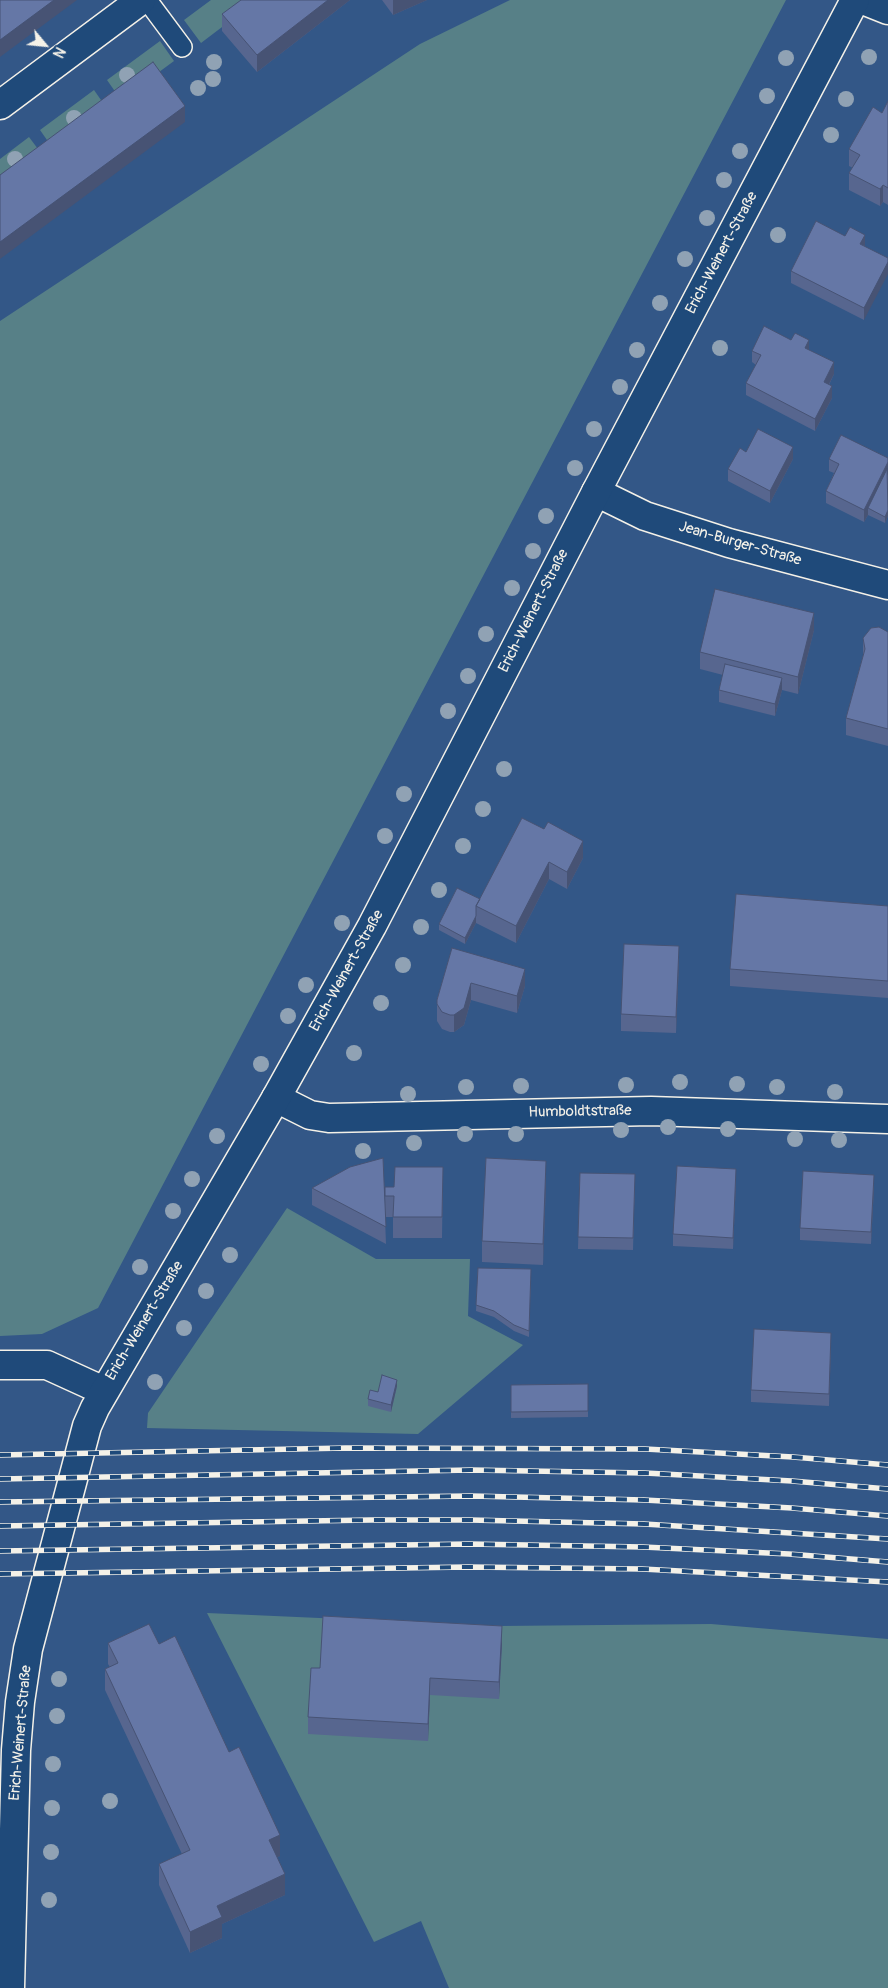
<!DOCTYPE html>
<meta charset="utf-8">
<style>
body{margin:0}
#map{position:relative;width:888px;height:1988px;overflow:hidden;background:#335787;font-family:Pangolin,sans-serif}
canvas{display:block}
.north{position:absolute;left:20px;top:20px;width:50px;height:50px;-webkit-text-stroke:4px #1f4a7a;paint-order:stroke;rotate:118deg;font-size:14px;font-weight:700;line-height:20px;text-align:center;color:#f4f1e8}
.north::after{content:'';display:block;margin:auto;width:18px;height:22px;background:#f4f1e8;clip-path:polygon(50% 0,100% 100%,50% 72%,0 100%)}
</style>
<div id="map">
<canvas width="888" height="1988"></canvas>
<div class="north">N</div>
</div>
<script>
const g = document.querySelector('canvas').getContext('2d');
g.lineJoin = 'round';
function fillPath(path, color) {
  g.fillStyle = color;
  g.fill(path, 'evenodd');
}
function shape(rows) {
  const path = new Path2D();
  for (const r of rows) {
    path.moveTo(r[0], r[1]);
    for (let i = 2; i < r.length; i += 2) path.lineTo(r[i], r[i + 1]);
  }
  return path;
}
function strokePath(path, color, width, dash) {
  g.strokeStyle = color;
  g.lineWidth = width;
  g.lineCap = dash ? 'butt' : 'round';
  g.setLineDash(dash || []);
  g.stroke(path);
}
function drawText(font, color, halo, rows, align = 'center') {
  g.font = font + ' Pangolin,sans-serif';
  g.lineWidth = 4;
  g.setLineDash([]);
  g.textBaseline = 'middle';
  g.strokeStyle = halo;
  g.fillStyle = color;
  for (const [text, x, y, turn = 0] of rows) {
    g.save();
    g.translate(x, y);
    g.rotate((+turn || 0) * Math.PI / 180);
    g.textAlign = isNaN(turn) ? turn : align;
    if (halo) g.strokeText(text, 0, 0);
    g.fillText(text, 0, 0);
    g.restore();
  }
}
fillPath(shape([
 [211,0,253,0,255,2,201,43,184,20],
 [510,0,786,0,98,1308,42,1334,0,1336,0,321,420,44],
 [160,41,174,61,121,100,107,80],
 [94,90,108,110,54,150,40,130],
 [29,137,44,157,0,190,0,159],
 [287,1208,376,1259,470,1259,468,1316,523,1345,418,1434,147,1428,148,1413],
 [207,1613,499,1626,711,1624,888,1639,888,1988,449,1988,421,1921,374,1942]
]), '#578087');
const lane = shape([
 [147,0,182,47]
]);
const street = shape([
 [863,0,888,10],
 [0,105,141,0],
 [596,492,645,516,729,543,888,585],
 [276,1098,310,1115,329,1118,651,1111,888,1119],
 [0,1365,47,1365,104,1391]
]);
const secondary = shape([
 [10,1988,16,1750,20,1702,28,1649,87,1426,95,1408,276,1098,372,926,596,492,855,0]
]);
strokePath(lane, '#f4f1e8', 22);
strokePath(street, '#f4f1e8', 31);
strokePath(secondary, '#f4f1e8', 31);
strokePath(lane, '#1f4a7a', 19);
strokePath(street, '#1f4a7a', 28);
strokePath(secondary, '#1f4a7a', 28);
const rail = shape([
 [0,1455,346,1448,645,1449,793,1457,888,1465],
 [0,1479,471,1470,645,1473,792,1481,888,1489],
 [0,1502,471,1496,644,1500,792,1508,888,1516],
 [0,1526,371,1520,470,1520,644,1524,888,1539],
 [0,1551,469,1544,643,1547,789,1554,888,1562],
 [0,1574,468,1567,642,1569,888,1582]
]);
strokePath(rail, '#f4f1e8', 5.5);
strokePath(rail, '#1f4a7a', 4, [11]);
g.fillStyle = '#90a2b4';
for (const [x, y] of [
 [869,57],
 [786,58],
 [214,62],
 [127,75],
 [213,79],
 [198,88],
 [767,96],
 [846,99],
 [74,118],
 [831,135],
 [740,151],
 [15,159],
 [724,180],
 [707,218],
 [778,235],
 [685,259],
 [660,303],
 [720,348],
 [637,350],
 [620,387],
 [594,429],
 [575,468],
 [546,516],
 [533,551],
 [512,588],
 [486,634],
 [468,676],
 [448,711],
 [504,769],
 [404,794],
 [483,809],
 [385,836],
 [463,846],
 [439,890],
 [342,923],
 [421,927],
 [403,965],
 [306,985],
 [381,1003],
 [288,1016],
 [354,1053],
 [261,1064],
 [680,1082],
 [737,1084],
 [626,1085],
 [521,1086],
 [466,1087],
 [777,1087],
 [835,1092],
 [408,1094],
 [668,1127],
 [728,1129],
 [621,1130],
 [465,1134],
 [516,1134],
 [217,1136],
 [795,1139],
 [839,1140],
 [414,1143],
 [363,1151],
 [192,1179],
 [173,1211],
 [230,1255],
 [140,1267],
 [206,1291],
 [184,1328],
 [155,1382],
 [59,1679],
 [57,1716],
 [53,1764],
 [110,1801],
 [52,1808],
 [51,1852],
 [49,1900]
]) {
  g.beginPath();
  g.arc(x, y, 8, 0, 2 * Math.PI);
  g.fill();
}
fillPath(shape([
 [350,0,257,72,222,31,222,14],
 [382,0,427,0,393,15],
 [888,101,888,205,883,202,880,206,849,190,849,173,853,168,849,166,849,149,882,113],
 [865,235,864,320,791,283,791,271,845,236],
 [809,350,834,374,829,385,832,398,815,431,746,395,746,383,756,365,752,362,752,351],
 [746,452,793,459,770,503,728,481,728,469],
 [888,458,888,516,885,523,868,515,864,522,826,503,826,491,834,473,829,471,829,459],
 [814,630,798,694,782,690,775,716,719,702,719,690,723,675,700,669,700,652],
 [888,632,888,746,846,735,846,718,863,656,863,638],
 [522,818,583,858,567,889,549,879,516,943,476,923,465,944,439,930,439,924,480,899],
 [888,906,888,998,730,986,730,969],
 [452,948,525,986,517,1013,471,1000,464,1025,454,1032,450,1032,442,1029,437,1021,437,1000],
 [679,963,676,1033,621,1031,621,1014],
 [443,1167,442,1238,393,1238,393,1217,385,1217,386,1244,312,1205,312,1188,385,1206,385,1187,394,1187],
 [580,1173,635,1174,633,1250,578,1249],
 [736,1181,733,1249,673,1246,673,1234],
 [546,1182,543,1265,482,1262,482,1241],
 [874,1187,871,1244,800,1240,800,1228],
 [478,1268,531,1269,529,1337,514,1331,494,1317,476,1311],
 [831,1345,829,1406,751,1402,751,1390],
 [588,1384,588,1417,511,1418,511,1385],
 [397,1386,391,1412,368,1406,368,1399,378,1392],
 [108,1643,159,1644,229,1752,280,1856,277,1857,285,1895,222,1924,222,1938,190,1953,159,1885,159,1864,182,1854,105,1690,105,1669,110,1667,108,1664],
 [502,1643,499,1699,430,1695,428,1741,308,1734,308,1717,320,1668]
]), '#57668f');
fillPath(shape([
 [54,0,77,0,0,57,0,40],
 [328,0,350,0,257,72,257,55],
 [393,0,427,0,393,15],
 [185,106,185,122,0,259,0,242],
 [883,185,883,202,880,206,880,189],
 [865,235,865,246,860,244],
 [888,262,888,274,864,320,864,308],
 [809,340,809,352,805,348],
 [834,362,834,374,824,394,824,382],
 [832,386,832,398,815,431,815,419],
 [793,447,793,459,770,503,770,491],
 [888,462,888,474,868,508,868,515,864,522,864,510],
 [888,510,888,516,885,523,885,517],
 [814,613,814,630,798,694,798,677],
 [782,678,782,690,775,716,775,704],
 [583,841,583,858,567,889,567,872],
 [549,862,549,879,516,943,516,926],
 [476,916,476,923,465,944,465,938],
 [679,946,679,963,676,1033,676,1017],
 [525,969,525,986,517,1013,517,996],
 [471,983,471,1000,464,1025,454,1032,454,1015],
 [546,1161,546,1182,543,1265,543,1244],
 [736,1169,736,1181,733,1249,733,1238],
 [874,1175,874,1187,871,1244,871,1232],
 [831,1333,831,1345,829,1406,829,1394],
 [397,1380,397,1386,391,1412,391,1405],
 [502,1626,502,1643,499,1699,499,1682],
 [430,1678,430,1695,428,1741,428,1724],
 [280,1835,280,1856,269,1861,269,1840],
 [285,1874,285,1895,222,1924,222,1938,190,1953,190,1932,217,1906]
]), '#475374');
const building = shape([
 [0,0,54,0,0,40,0,0],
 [241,0,328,0,257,55,222,14,241,0],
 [153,62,185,106,0,242,0,175,153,62],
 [888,101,888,188,883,185,880,189,849,173,860,155,849,149,873,107,882,113,888,101],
 [816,221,845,236,850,227,865,235,860,244,888,258,888,262,864,308,791,271,816,221],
 [764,326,791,340,795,333,809,340,805,348,834,362,824,382,832,386,815,419,746,383,761,355,752,351,764,326],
 [758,429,793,447,770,491,728,469,740,448,746,452,758,429],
 [841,435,888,458,888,462,864,510,826,491,839,464,829,459,841,435],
 [887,469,888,510,885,517,868,508,887,469],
 [715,589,814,613,798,677,700,652,715,589],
 [879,627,888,632,888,729,846,718,865,649,863,638,871,628,879,627],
 [725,664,782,678,775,704,719,690,725,664],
 [522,818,544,829,548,822,583,841,567,872,549,862,516,926,476,906,522,818],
 [457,888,480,899,476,906,476,916,465,938,439,924,457,888],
 [736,894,888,906,888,981,730,969,736,894],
 [624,944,679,946,676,1017,621,1014,624,944],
 [452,948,525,969,517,996,471,983,464,1008,454,1015,450,1015,442,1012,437,1004,437,1000,452,948],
 [383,1158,386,1227,312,1188,350,1167,383,1158],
 [486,1158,546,1161,543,1244,482,1241,486,1158],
 [677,1166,736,1169,733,1238,673,1234,677,1166],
 [395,1167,443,1167,442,1217,393,1217,394,1196,385,1196,385,1187,394,1187,395,1167],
 [803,1171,874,1175,871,1232,800,1228,803,1171],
 [580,1173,635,1174,633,1238,578,1237,580,1173],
 [478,1268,531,1269,529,1331,514,1325,494,1311,476,1305,478,1268],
 [754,1329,831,1333,829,1394,751,1390,754,1329],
 [382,1375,397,1380,391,1405,368,1399,370,1390,378,1392,382,1375],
 [588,1384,588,1411,511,1412,511,1385,588,1384],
 [323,1616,502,1626,499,1682,430,1678,428,1724,308,1717,311,1668,320,1668,323,1616],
 [149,1624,159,1644,175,1636,229,1752,239,1747,280,1835,269,1840,285,1874,217,1906,222,1917,190,1932,159,1864,190,1850,105,1669,118,1663,108,1643,149,1624]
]);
fillPath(building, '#6577a6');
strokePath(building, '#475374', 1);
drawText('15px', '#f4f1e8', '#1f4a7a', [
 ["Erich-Weinert-Straße",722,253,-62],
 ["Jean-Burger-Straße",740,544,16],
 ["Erich-Weinert-Straße",534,611,-63],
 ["Erich-Weinert-Straße",347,971,-61],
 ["Humboldtstraße",580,1112,-1],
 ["Erich-Weinert-Straße",145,1321,-59],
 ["Erich-Weinert-Straße",21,1733,-85]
]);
</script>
